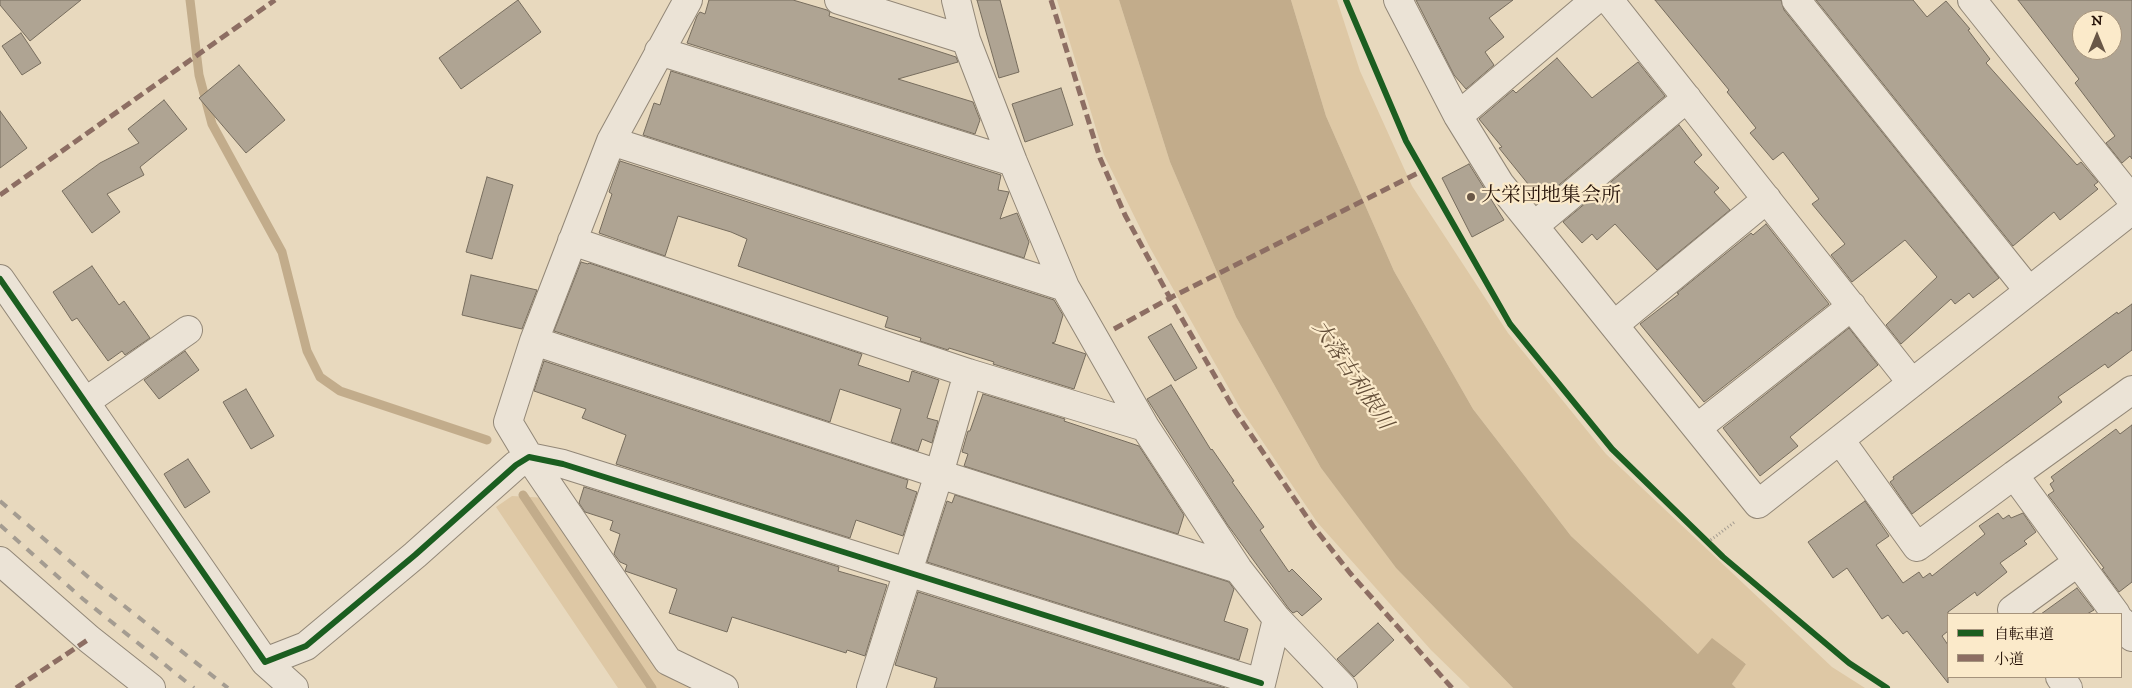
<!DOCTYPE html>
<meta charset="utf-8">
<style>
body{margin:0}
#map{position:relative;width:2132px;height:688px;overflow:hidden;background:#e8d9be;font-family:"IM FELL DW Pica","Noto Serif JP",serif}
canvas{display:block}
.legend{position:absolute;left:1947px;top:613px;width:175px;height:65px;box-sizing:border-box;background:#fbeaca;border:1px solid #a5937c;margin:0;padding:6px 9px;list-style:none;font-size:15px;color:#241107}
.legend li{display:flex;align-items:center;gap:10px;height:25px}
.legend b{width:25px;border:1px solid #a5937c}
.north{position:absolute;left:2072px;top:10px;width:50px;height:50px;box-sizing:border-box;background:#fbeaca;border:1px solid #a5937c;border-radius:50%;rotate:0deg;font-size:14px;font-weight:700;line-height:20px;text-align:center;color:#241107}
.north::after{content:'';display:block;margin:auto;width:18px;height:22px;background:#695747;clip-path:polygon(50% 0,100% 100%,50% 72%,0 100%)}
</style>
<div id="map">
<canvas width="2132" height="688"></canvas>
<ul class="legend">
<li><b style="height:6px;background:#1b5e20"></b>自転車道</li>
<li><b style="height:6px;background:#8d6e63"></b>小道</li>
</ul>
<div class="north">N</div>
</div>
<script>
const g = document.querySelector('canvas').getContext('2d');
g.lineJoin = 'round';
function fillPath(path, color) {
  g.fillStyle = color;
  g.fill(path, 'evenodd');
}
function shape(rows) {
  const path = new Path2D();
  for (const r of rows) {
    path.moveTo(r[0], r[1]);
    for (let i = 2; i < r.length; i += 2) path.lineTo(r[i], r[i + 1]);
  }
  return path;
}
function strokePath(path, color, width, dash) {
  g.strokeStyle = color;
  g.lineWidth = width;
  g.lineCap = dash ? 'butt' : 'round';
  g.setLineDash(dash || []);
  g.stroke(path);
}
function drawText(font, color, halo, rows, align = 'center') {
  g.font = font + ' "IM FELL DW Pica","Noto Serif JP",serif';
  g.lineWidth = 4.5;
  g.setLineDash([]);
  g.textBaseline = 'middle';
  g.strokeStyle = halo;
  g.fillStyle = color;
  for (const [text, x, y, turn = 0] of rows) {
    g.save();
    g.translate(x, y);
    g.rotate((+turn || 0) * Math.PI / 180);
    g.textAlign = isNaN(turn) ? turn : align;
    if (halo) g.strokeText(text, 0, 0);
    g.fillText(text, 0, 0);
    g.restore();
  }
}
fillPath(shape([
 [1057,0,1119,0,1170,162,1236,317,1321,468,1396,568,1513,688,1470,688,1431,650,1317,522,1240,408,1149,246,1104,155],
 [1291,0,1337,0,1360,71,1412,186,1508,333,1606,454,1832,667,1865,688,1736,688,1732,684,1746,663,1698,654,1571,536,1473,409,1394,271,1326,116],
 [512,496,548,498,700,688,618,688,496,507]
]), '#dec8a5');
fillPath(shape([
 [1119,0,1291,0,1326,116,1394,271,1473,409,1571,536,1698,654,1712,638,1746,664,1732,684,1736,688,1513,688,1396,568,1321,468,1236,317,1170,162]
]), '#c2ac8b');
strokePath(shape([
 [190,0,199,75,212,124,282,252,307,351,320,377,340,391,487,440],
 [523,495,652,688]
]), '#c2ac8b', 9);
const building = shape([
 [0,0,81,0,30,41,0,5,0,0],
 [518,0,541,32,461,89,439,58,518,0],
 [709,0,793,0,827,10,830,12,829,16,956,57,958,62,898,79,973,102,980,120,975,134,687,43,697,16,700,12,705,14,709,0],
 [977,0,1000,0,1019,72,999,78,977,0],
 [1416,0,1513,0,1489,18,1504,37,1485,52,1494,65,1466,89,1454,75,1416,0],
 [1655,0,1781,0,1784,10,1999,278,1973,298,1969,293,1955,304,1951,299,1901,344,1886,325,1937,277,1905,240,1852,282,1831,255,1845,244,1812,204,1819,199,1783,152,1773,160,1750,133,1756,128,1727,92,1729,90,1655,0],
 [1816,0,1913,0,1927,17,1946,1,1970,29,1968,30,1990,59,1986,63,2077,165,2081,162,2098,182,2094,185,2098,189,2060,220,2054,212,2013,246,1816,0],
 [2018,0,2132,0,2132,159,2130,156,2122,163,2106,143,2115,136,2075,83,2079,79,2018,0],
 [2082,20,2112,20,2112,50,2082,50,2082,20],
 [21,33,41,63,22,75,2,46,21,33],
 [1557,58,1592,98,1638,62,1665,96,1541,200,1499,148,1502,147,1479,119,1513,90,1516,93,1557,58],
 [239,65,285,120,246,153,199,98,239,65],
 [671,71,1001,175,998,190,1009,192,1000,219,1017,213,1029,242,1024,258,643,135,654,103,660,105,671,71],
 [1061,88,1073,125,1025,142,1012,104,1061,88],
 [164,100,187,129,140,167,144,175,107,194,120,212,92,233,62,191,100,163,139,143,128,129,164,100],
 [0,111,27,148,0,168,0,111],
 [1679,125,1702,155,1694,162,1719,188,1714,192,1730,210,1657,270,1615,224,1597,240,1592,234,1582,243,1563,222,1679,125],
 [620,161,1054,300,1063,315,1055,342,1052,343,1086,354,1074,389,993,364,994,362,949,348,948,350,920,341,921,338,885,327,888,317,738,266,747,239,731,232,678,216,665,256,599,233,612,194,609,192,620,161],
 [1469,164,1504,220,1472,237,1442,178,1469,164],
 [487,177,513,185,492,259,466,252,487,177],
 [1766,224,1829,304,1704,402,1640,324,1679,294,1677,293,1751,233,1753,235,1766,224],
 [581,262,588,264,589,263,862,354,858,365,909,382,912,371,939,380,927,418,938,421,932,443,922,439,918,451,891,442,901,409,840,389,830,422,554,331,581,262],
 [92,266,119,305,124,301,150,338,125,355,122,351,108,361,77,318,72,321,53,292,92,266],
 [471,275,537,290,522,329,462,315,471,275],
 [2132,304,2132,350,2108,368,2105,364,2058,397,2062,402,1912,514,1890,482,1894,479,1893,477,2117,312,2118,314,2132,304],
 [1171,324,1197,368,1175,381,1148,337,1171,324],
 [1849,328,1878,365,1790,437,1798,446,1760,476,1723,428,1849,328],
 [185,351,199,370,159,399,144,380,185,351],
 [544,361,908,480,906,488,917,492,903,536,856,520,850,538,616,464,626,435,582,418,586,409,534,391,544,361],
 [1171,385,1211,450,1212,449,1234,481,1232,482,1264,527,1260,530,1289,572,1292,569,1322,599,1302,616,1297,611,1293,613,1289,609,1227,524,1147,399,1171,385],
 [246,389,274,436,251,449,223,402,246,389],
 [983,394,1065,419,1064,421,1139,446,1184,515,1178,534,964,466,968,454,962,452,968,431,970,431,983,394],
 [2132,425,2132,582,2119,592,2102,569,2104,568,2048,495,2054,491,2050,484,2054,481,2051,477,2116,429,2120,434,2132,425],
 [188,459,210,492,185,508,164,474,188,459],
 [584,487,839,567,838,571,887,585,865,656,847,650,846,653,732,617,727,632,669,613,677,589,625,571,627,565,620,562,614,554,620,534,610,530,613,521,585,512,579,503,584,487],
 [955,495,1229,582,1234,589,1224,621,1248,629,1239,660,927,562,947,501,952,503,955,495],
 [1865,501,1889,536,1876,545,1903,583,1919,572,1923,578,1930,573,1932,576,1985,534,1979,526,1998,513,2003,519,2009,515,2011,518,2023,513,2036,532,2024,541,2027,544,2000,563,2007,572,1977,596,1975,592,1948,612,1948,631,1942,636,1948,645,1948,683,1907,631,1903,634,1888,615,1882,619,1847,568,1833,578,1808,542,1865,501],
 [2077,588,2094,610,2087,614,2041,614,2077,588],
 [918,592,1225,688,934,688,937,678,895,665,918,592],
 [1378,623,1394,640,1354,677,1337,659,1378,623]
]);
fillPath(building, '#afa493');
strokePath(building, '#776d5e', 1);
const minor = shape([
 [688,0,611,141,534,341,508,422,529,457,668,661,724,688],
 [839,0,966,40],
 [956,0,966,40,1013,162,1065,287,1145,427,1238,569,1277,619,1343,688],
 [1398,0,1458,116,1500,184,1758,504,2132,210],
 [1609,0,1912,383],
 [1796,0,2029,291],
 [1972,0,2132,200],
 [659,51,1013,162],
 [1458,116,1595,0],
 [611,141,1065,287],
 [1534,226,1687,98],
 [572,241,968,373,1145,427],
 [0,279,265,662,306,646,415,555,516,465,529,457,563,464,1261,683],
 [1614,325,1767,199],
 [534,341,939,474,1238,569],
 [85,402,188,330],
 [1697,428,1852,306],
 [1840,440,1917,547,2014,475,2116,614],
 [2014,475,2132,390],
 [0,561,89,639,151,688],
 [2015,614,2012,610,2078,562],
 [2121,621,2132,637],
 [265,662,294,688],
 [2060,677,2068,688],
 [871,688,939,474,968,373],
 [1260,688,1277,619]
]);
strokePath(minor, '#928777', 30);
strokePath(shape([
 [1708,542,1736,521]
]), '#a49c91', 3, [1, 2.5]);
strokePath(minor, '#ebe3d6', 28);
strokePath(shape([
 [0,501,94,582,228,688],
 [0,525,83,599,194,688]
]), '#a49c91', 4, [9, 9]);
strokePath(shape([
 [1051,0,1100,158,1125,215,1170,298,1235,411,1313,526,1350,573,1452,688],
 [0,195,275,0],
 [1114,329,1170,298,1422,171],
 [16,688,89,639]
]), '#8d6e63', 5, [10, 5]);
strokePath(shape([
 [1346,0,1406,141,1510,324,1612,449,1723,557,1849,663,1887,688],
 [0,279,265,662,306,646,415,555,516,465,529,457,563,464,1261,683]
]), '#1b5e20', 6);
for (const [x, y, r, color] of [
 [1471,197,5,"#695747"]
]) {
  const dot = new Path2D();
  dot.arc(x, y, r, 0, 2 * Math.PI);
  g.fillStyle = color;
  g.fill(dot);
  strokePath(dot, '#fbeaca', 2);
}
drawText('20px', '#241107', '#fbeaca', [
 ["大栄団地集会所",1481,197]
], 'left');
drawText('italic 21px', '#634e38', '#fbeaca', [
 ["大落古利根川",1351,376,56]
]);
</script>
